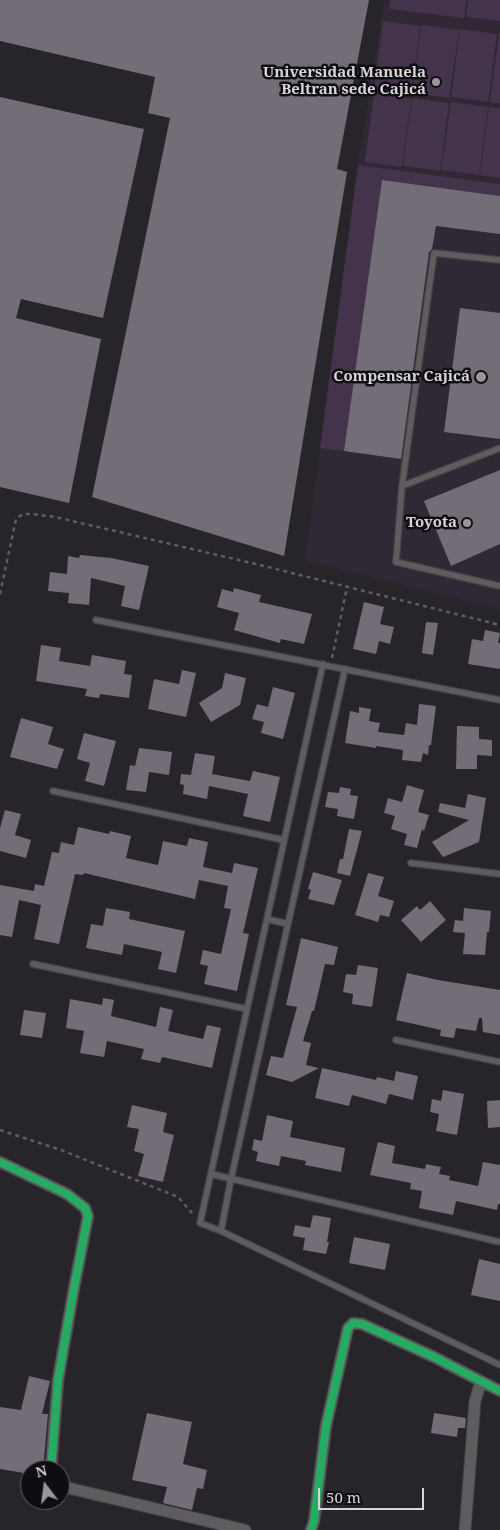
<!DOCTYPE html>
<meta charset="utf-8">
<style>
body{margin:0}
#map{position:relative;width:500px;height:1530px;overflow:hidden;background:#272529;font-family:"Noto Serif",serif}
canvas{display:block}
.north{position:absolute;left:20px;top:1460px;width:50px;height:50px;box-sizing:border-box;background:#0f0d11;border:1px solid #5f5d61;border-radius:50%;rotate:345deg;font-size:14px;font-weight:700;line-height:20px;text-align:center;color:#d7d4da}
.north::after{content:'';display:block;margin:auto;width:18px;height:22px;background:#99979c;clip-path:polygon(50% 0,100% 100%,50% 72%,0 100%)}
.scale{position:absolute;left:318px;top:1488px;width:106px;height:22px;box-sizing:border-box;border:2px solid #d7d4da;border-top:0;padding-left:6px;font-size:15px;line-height:18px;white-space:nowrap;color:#d7d4da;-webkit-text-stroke:4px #0f0d11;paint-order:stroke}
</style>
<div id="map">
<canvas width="500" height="1530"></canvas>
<div class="north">N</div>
<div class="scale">50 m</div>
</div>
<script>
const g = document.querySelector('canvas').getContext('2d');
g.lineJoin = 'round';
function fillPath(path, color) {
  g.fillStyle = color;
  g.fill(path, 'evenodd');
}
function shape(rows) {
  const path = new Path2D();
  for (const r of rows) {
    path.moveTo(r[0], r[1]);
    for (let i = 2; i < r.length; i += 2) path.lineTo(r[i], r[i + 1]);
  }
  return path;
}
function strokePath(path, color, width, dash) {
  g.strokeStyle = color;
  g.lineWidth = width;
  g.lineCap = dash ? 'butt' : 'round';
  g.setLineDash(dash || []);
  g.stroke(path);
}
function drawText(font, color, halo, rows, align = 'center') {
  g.font = font + ' "Noto Serif",serif';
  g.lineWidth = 5;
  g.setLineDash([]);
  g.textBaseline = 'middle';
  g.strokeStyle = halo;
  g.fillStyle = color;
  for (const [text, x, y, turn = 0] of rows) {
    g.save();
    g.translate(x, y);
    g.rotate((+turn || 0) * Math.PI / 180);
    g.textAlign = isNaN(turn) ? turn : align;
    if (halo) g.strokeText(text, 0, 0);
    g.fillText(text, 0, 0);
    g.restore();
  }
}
fillPath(shape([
 [384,0,500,0,500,609,305,561,358,165]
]), '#302834');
fillPath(shape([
 [390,0,466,0,464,18,389,9],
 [468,0,500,0,500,21,466,17],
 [383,21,420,26,411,94,374,89],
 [421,25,459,30,449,98,412,93],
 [460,29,497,34,488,102,451,97],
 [499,34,500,34,500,103,490,102],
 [374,94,411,99,402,167,365,162],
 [412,98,449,103,440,171,403,166],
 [451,102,488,107,479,175,441,170],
 [489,107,500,108,500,178,480,175],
 [358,165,500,184,500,196,382,180,344,451,320,448]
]), '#43344c');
fillPath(shape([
 [0,0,369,0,337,169,347,172,284,556,92,497,170,118,148,113,155,77,0,41],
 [0,97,144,129,103,318,21,299,16,318,101,339,69,503,0,487],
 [382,180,500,196,500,234,436,226,432,249,429,252,401,459,344,451],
 [460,308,500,313,500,439,444,432],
 [500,470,500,544,451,566,424,501],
 [80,555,111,558,149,566,139,610,121,606,125,586,91,578,89,605,68,603,69,593,48,591,50,572,67,574,68,556,79,558],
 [234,588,261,595,259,602,312,614,304,644,281,639,280,643,234,630,239,613,217,607,222,589,233,592],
 [364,602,384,607,380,624,394,627,390,644,379,641,376,654,353,649],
 [426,622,438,623,433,655,422,653],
 [485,630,500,633,498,643,500,643,500,669,468,664,472,639,483,641],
 [41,645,61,648,59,661,90,666,92,655,126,661,124,674,132,675,129,698,100,694,99,698,85,696,87,689,36,681],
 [182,670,196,673,186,717,148,709,154,679,179,684],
 [225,673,246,678,240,705,211,722,199,703,222,688],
 [273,687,295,693,283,739,261,733,264,722,252,719,257,704,268,707],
 [419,704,436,706,431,745,429,745,428,755,423,753,421,762,402,760,403,750,376,746,376,748,345,743,350,711,359,713,359,707,371,709,369,721,380,723,378,732,404,735,406,723,417,725],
 [21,718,53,727,48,744,64,749,57,769,10,757],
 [457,726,479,727,479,739,492,740,492,756,477,755,477,769,456,769],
 [84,733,116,741,104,786,85,781,90,763,77,759],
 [139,748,172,752,169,775,149,772,146,792,126,790,130,765,135,766],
 [195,753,215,756,212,774,250,781,253,771,280,777,270,822,243,816,248,794,209,786,207,799,183,794,184,785,180,784,181,774,191,775],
 [407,785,424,790,418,812,429,815,424,831,422,829,417,848,404,845,407,834,391,829,395,816,384,813,388,798,402,802],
 [340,787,351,789,350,795,358,796,354,819,337,816,338,809,325,807,328,792,339,793],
 [468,794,486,798,479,842,443,857,432,842,469,820,438,812,440,803,465,808],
 [5,810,21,814,15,835,31,840,26,858,0,851,0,828],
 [78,827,109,834,110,831,131,836,126,858,158,865,163,841,187,846,189,838,208,842,203,867,232,873,234,863,258,868,243,933,249,934,237,991,204,984,208,966,200,964,203,950,221,954,231,909,224,908,228,886,199,880,195,899,84,873,83,875,75,874,59,944,34,939,41,905,19,900,12,937,0,935,0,885,34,891,35,884,44,886,52,852,59,853,61,842,74,845],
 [349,829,362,831,350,876,337,873,340,859,343,859],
 [313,872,342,880,334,905,308,899,311,890,308,889],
 [368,873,384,877,378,896,394,901,389,917,380,915,378,922,355,915],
 [430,901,446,920,421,942,401,920,417,906,420,910],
 [106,908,130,912,129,919,185,931,176,973,158,969,162,952,124,944,122,955,86,948,91,924,103,926],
 [464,908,491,911,489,932,487,932,485,955,463,954,465,933,453,932,455,920,463,921],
 [301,938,338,947,334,965,325,964,314,1011,312,1011,303,1041,311,1043,306,1065,319,1068,292,1082,266,1075,271,1056,283,1058,297,1007,286,1005],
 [358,965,378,968,372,1007,352,1004,353,994,343,992,346,974,356,975],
 [407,973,438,980,500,990,500,1035,483,1032,482,1018,479,1018,476,1031,456,1028,454,1038,440,1036,441,1030,396,1020],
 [103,998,114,1000,111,1016,156,1027,160,1007,173,1010,168,1031,203,1039,207,1025,221,1028,212,1068,162,1057,160,1063,141,1059,144,1049,107,1041,104,1057,80,1053,84,1031,66,1028,70,999,102,1005],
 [24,1010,46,1013,42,1038,20,1035],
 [322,1068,376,1080,377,1077,394,1081,396,1071,418,1076,413,1100,389,1094,386,1104,352,1095,349,1106,315,1098],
 [443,1090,464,1094,457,1135,436,1131,439,1114,430,1112,432,1099,441,1101],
 [500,1100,500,1127,488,1128,487,1101],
 [132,1105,167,1113,163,1132,174,1135,163,1182,138,1176,144,1154,134,1151,139,1129,127,1127],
 [267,1115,293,1121,290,1137,345,1148,341,1172,305,1165,306,1161,281,1156,279,1166,256,1161,258,1152,252,1150,254,1139,262,1141],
 [378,1142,395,1146,392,1163,425,1169,426,1164,441,1167,439,1174,450,1176,449,1180,478,1186,483,1162,500,1165,500,1204,498,1204,497,1210,456,1201,453,1215,419,1208,422,1191,410,1189,411,1183,370,1175],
 [313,1215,331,1218,327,1242,329,1242,326,1254,303,1250,305,1238,293,1236,295,1225,310,1228],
 [354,1237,390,1244,385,1270,349,1263],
 [479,1259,500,1264,500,1301,471,1295],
 [29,1376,50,1381,42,1414,48,1414,43,1470,30,1470,30,1474,0,1469,0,1407,21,1410],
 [147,1413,192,1422,183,1464,207,1470,203,1489,197,1488,192,1510,163,1503,167,1487,132,1480],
 [434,1413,466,1418,465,1428,458,1428,457,1437,431,1433]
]), '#736d77');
const lane = shape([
 [500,260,434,253,402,486,396,562,500,586],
 [402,486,500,448],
 [96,620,500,700],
 [323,664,200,1223,221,1231,500,1365],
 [53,791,284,840],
 [411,863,500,874],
 [267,919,288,924],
 [33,964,247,1009],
 [396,1040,500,1062],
 [211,1174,500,1242],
 [221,1231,231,1179,345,669]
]);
const street = shape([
 [0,1162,67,1194,85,1208,88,1216,74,1288,58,1380,51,1470],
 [60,1486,245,1530],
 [311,1530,314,1521,326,1426,348,1328,353,1323,362,1324,434,1357,500,1391],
 [465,1530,475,1401,479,1388,484,1383]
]);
strokePath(lane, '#444146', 8);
strokePath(street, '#444146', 13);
strokePath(shape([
 [0,594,16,519,23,514,32,514,55,517,256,564,500,625],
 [332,658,347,587],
 [0,1130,61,1150,178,1197,193,1214]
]), '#5e5d60', 2.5, [4, 4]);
strokePath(lane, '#5e5c5f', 5.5);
strokePath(street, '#5e5c5f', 11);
strokePath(shape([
 [0,1162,67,1194,85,1208,88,1216,74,1288,58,1380,51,1470],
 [311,1530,314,1521,326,1426,348,1328,353,1323,362,1324,434,1357,500,1391]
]), '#26ab63', 8);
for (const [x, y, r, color] of [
 [436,82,5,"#99979c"],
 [481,377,6,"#99979c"],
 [467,523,5,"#99979c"]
]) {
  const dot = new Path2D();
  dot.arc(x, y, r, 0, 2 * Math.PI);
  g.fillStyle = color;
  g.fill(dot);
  strokePath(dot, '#0f0d11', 2);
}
drawText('bold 15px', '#d7d4da', '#0f0d11', [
 ["Universidad Manuela",426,73],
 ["Beltran sede Cajicá",426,90],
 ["Compensar Cajicá",470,377],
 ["Toyota",457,523]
], 'right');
</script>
